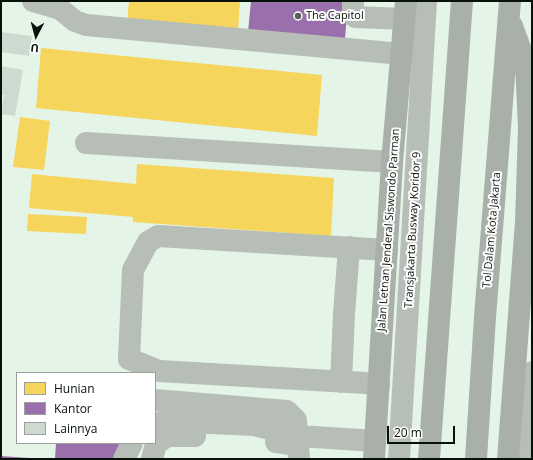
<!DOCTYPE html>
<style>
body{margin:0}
#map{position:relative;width:533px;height:460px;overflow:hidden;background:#e4f5e7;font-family:"Open Sans",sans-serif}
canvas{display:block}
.frame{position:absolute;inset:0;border:2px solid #071109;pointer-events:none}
.legend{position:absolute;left:16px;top:372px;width:140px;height:72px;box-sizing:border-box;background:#fff;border:1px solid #9ca09d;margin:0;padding:5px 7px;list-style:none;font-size:12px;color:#071109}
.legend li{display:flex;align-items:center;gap:8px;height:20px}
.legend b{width:20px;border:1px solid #9ca09d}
.north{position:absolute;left:16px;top:16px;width:40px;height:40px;-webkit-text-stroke:3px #fff;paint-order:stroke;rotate:186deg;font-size:11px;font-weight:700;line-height:16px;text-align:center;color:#071109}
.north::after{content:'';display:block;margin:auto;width:14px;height:18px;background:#071109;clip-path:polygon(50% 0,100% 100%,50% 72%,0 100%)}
.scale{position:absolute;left:387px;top:426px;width:68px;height:18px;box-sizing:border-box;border:2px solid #071109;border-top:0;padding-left:5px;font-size:12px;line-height:14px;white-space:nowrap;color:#071109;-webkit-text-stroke:3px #fff;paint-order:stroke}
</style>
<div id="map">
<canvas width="533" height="460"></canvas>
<div class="frame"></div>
<ul class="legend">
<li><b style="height:11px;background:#f6d55c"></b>Hunian</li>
<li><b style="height:11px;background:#9970ab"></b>Kantor</li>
<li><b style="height:11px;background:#ccdacf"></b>Lainnya</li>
</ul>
<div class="north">U</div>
<div class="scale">20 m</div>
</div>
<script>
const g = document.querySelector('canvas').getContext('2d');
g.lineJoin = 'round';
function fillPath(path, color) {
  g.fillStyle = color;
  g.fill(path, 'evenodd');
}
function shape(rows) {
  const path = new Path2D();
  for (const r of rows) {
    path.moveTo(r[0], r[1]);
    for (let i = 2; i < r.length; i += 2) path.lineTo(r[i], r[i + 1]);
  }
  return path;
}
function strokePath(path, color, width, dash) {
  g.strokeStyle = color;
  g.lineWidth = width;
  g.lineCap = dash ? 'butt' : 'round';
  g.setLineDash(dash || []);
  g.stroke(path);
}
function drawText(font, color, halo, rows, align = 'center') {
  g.font = font + ' "Open Sans",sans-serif';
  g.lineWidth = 4;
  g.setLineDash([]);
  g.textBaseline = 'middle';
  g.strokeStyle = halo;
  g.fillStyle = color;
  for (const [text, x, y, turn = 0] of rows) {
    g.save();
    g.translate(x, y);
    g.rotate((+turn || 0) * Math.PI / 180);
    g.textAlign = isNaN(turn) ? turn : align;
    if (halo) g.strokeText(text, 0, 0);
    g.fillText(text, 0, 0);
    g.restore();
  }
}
fillPath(shape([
 [129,1,240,1,238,31,127,22],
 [41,48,322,75,317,136,36,108],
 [20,117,50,121,44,170,13,167],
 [137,164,334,178,331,236,133,222,133,217,29,208,32,174,136,184],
 [28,214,87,217,86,234,27,231]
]), '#f6d55c');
fillPath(shape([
 [251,1,348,1,345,39,248,32],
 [56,443,121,443,120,459,55,459],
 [1,456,30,458,30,459,1,459]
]), '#9970ab');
fillPath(shape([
 [1,32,32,36,29,56,1,52],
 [1,66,23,70,15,116,1,114,4,95,1,95]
]), '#ccdacf');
strokePath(shape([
 [33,1,60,9,75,21,86,25,402,54],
 [353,1,353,15,355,17,404,19],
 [86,143,392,162],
 [341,382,344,314,349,247],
 [379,386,366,383,159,371,129,359,133,270,148,242,158,236,387,250],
 [155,400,287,411,296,420,298,445],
 [155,424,165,421,254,425,299,436,375,441],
 [276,442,298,445,299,459],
 [124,459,132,443],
 [152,459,156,444,167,436,195,436],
 [399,459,426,1],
 [526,459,532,372]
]), '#b7bdb7', 22);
strokePath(shape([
 [374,459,392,162,406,1],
 [429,459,462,1],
 [476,459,485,317,510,1],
 [508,459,526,222,529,128,526,64,512,26]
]), '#a8b0a9', 22);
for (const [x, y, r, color] of [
 [298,16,4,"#546157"]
]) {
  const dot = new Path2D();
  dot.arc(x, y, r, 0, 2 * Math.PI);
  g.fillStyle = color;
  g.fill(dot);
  strokePath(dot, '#fff', 1.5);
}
drawText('11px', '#071109', '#fff', [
 ["The Capitol",306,16]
], 'left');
drawText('11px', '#071109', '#fff', [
 ["Jalan Letnan Jenderal Siswondo Parman",389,230,-86],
 ["Transjakarta Busway Koridor 9",413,230,-87],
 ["Tol Dalam Kota Jakarta",492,230,-85]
]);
</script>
